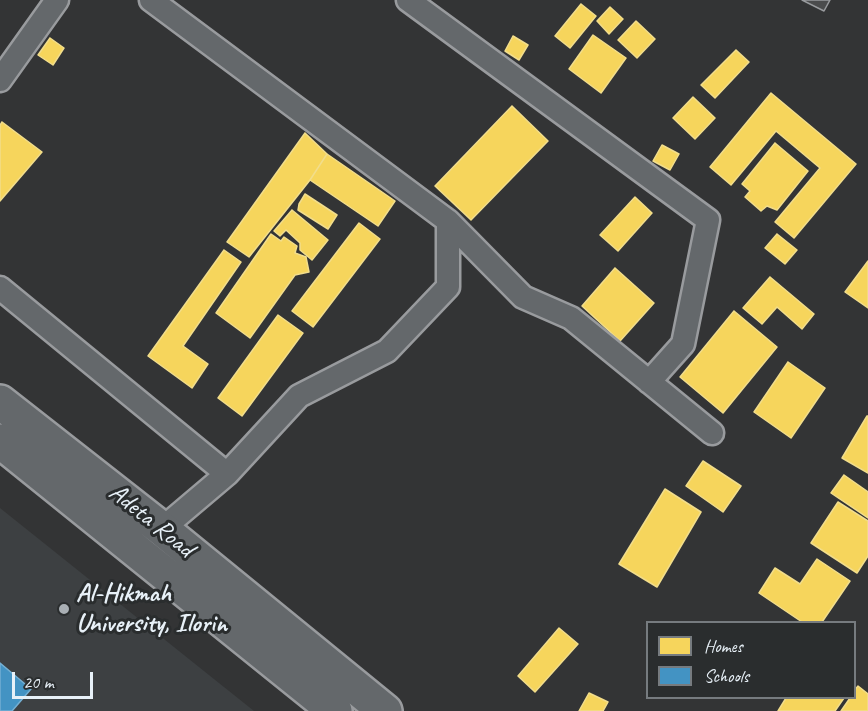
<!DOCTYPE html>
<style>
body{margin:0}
#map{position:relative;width:868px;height:711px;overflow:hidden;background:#333435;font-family:Caveat,sans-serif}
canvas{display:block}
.legend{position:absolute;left:646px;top:621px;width:210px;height:78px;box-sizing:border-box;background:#2a2d2e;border:2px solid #767b7f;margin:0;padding:8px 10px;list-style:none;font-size:18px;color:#e8f1f8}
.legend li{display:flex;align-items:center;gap:12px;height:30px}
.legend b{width:30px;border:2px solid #767b7f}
.scale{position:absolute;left:12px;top:672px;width:81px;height:27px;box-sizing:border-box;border:3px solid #e8f1f8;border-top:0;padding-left:8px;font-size:18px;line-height:21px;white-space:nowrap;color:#e8f1f8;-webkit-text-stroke:4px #2a2d2e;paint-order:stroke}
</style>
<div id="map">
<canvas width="868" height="711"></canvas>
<ul class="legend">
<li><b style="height:16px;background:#f6d55c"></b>Homes</li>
<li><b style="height:16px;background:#4393c3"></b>Schools</li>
</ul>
<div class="scale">20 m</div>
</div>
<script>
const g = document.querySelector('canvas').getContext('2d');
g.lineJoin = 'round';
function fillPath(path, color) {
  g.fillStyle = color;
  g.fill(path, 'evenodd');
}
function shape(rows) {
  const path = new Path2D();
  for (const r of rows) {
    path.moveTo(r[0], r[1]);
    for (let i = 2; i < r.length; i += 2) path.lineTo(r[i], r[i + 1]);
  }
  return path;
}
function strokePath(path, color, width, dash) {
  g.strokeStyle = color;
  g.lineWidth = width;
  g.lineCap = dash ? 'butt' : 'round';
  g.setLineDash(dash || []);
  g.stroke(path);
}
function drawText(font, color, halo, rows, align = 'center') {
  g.font = font + ' Caveat,sans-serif';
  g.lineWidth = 6;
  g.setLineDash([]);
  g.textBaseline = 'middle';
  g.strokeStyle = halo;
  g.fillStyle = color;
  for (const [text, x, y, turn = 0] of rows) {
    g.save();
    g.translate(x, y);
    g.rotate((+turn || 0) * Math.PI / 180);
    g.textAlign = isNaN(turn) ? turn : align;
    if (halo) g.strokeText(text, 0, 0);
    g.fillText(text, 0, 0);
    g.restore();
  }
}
fillPath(shape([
 [0,508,254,711,0,711]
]), '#3d4042');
const homes = shape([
 [581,4,596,16,570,48,555,36,581,4],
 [610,7,623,19,609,34,597,21,610,7],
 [636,21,655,39,637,58,618,40,636,21],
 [593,35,626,58,601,93,569,69,593,35],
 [513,36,528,45,519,60,505,51,513,36],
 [50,38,64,48,53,65,38,55,50,38],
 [736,50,749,62,715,98,701,85,736,50],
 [771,93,856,164,794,238,775,222,820,168,776,131,731,185,710,167,771,93],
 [693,97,715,118,695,139,673,118,693,97],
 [512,106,548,141,471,220,435,186,512,106],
 [2,122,42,152,0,201,0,125,2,122],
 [305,133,327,154,310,180,249,257,227,242,305,133],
 [775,143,808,171,777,210,767,206,761,211,745,197,750,191,742,184,775,143],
 [662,145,679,154,670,170,653,161,662,145],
 [327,154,395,201,378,226,310,180,327,154],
 [305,194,337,215,328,229,298,210,299,204,305,194],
 [635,197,652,213,618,251,600,235,635,197],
 [292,210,328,240,312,260,300,250,300,243,286,230,280,236,274,231,292,210],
 [359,223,380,239,313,327,292,311,359,223],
 [271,234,281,241,284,237,297,246,295,253,306,257,309,272,295,275,250,338,216,313,271,234],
 [777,234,797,250,785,264,765,248,777,234],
 [224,250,241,262,183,346,208,364,192,388,148,356,224,250],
 [868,261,868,308,845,292,868,261],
 [615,268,654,303,620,341,582,306,615,268],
 [770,277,814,314,802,329,777,307,762,324,743,308,770,277],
 [734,311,777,347,723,413,680,377,734,311],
 [278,315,303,333,242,416,218,398,278,315],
 [788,362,825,388,791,438,754,412,788,362],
 [867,416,868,416,868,473,842,458,867,416],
 [703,461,741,486,723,512,686,486,703,461],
 [844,475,868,492,868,518,831,493,844,475],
 [665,489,701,512,657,587,619,564,665,489],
 [838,502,868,521,868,556,857,573,811,543,838,502],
 [817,559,850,581,822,622,802,622,759,593,775,568,800,584,817,559],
 [559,628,578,644,535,692,518,676,559,628],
 [858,686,868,694,868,711,841,711,850,698,854,698,854,691,858,686],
 [589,693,608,702,603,711,579,711,589,693],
 [786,698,844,698,835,711,778,711,786,698]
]);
fillPath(homes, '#f6d55c');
strokePath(homes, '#f2dd8b', 1.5);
const schools = shape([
 [0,663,31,689,12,711,0,711,0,663]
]);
fillPath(schools, '#4393c3');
strokePath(schools, '#74afd3', 1.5);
const building = shape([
 [802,0,830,0,824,11,802,0]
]);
fillPath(building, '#4b4c4d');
strokePath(building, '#999b9e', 1.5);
const minor = shape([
 [151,0,448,221],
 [408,0,708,220,683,344,649,382],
 [0,80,57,0],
 [0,288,227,474],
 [162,529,227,474,299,396,387,351,448,287,448,221,523,297,571,318,712,433]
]);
const primary = shape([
 [0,402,162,529,385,711],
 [0,441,335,711]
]);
strokePath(minor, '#999b9e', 27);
strokePath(primary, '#999b9e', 38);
strokePath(minor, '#64686b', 22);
strokePath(primary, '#64686b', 33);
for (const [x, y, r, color] of [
 [64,609,6,"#a9afb4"]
]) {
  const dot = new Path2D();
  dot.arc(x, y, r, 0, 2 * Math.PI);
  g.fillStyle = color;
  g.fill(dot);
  strokePath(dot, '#2a2d2e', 2);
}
drawText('26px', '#e8f1f8', '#2a2d2e', [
 ["Adeta Road",151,521,39]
]);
drawText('bold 26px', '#e8f1f8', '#2a2d2e', [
 ["Al-Hikmah",76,594],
 ["University, Ilorin",76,624]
], 'left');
</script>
